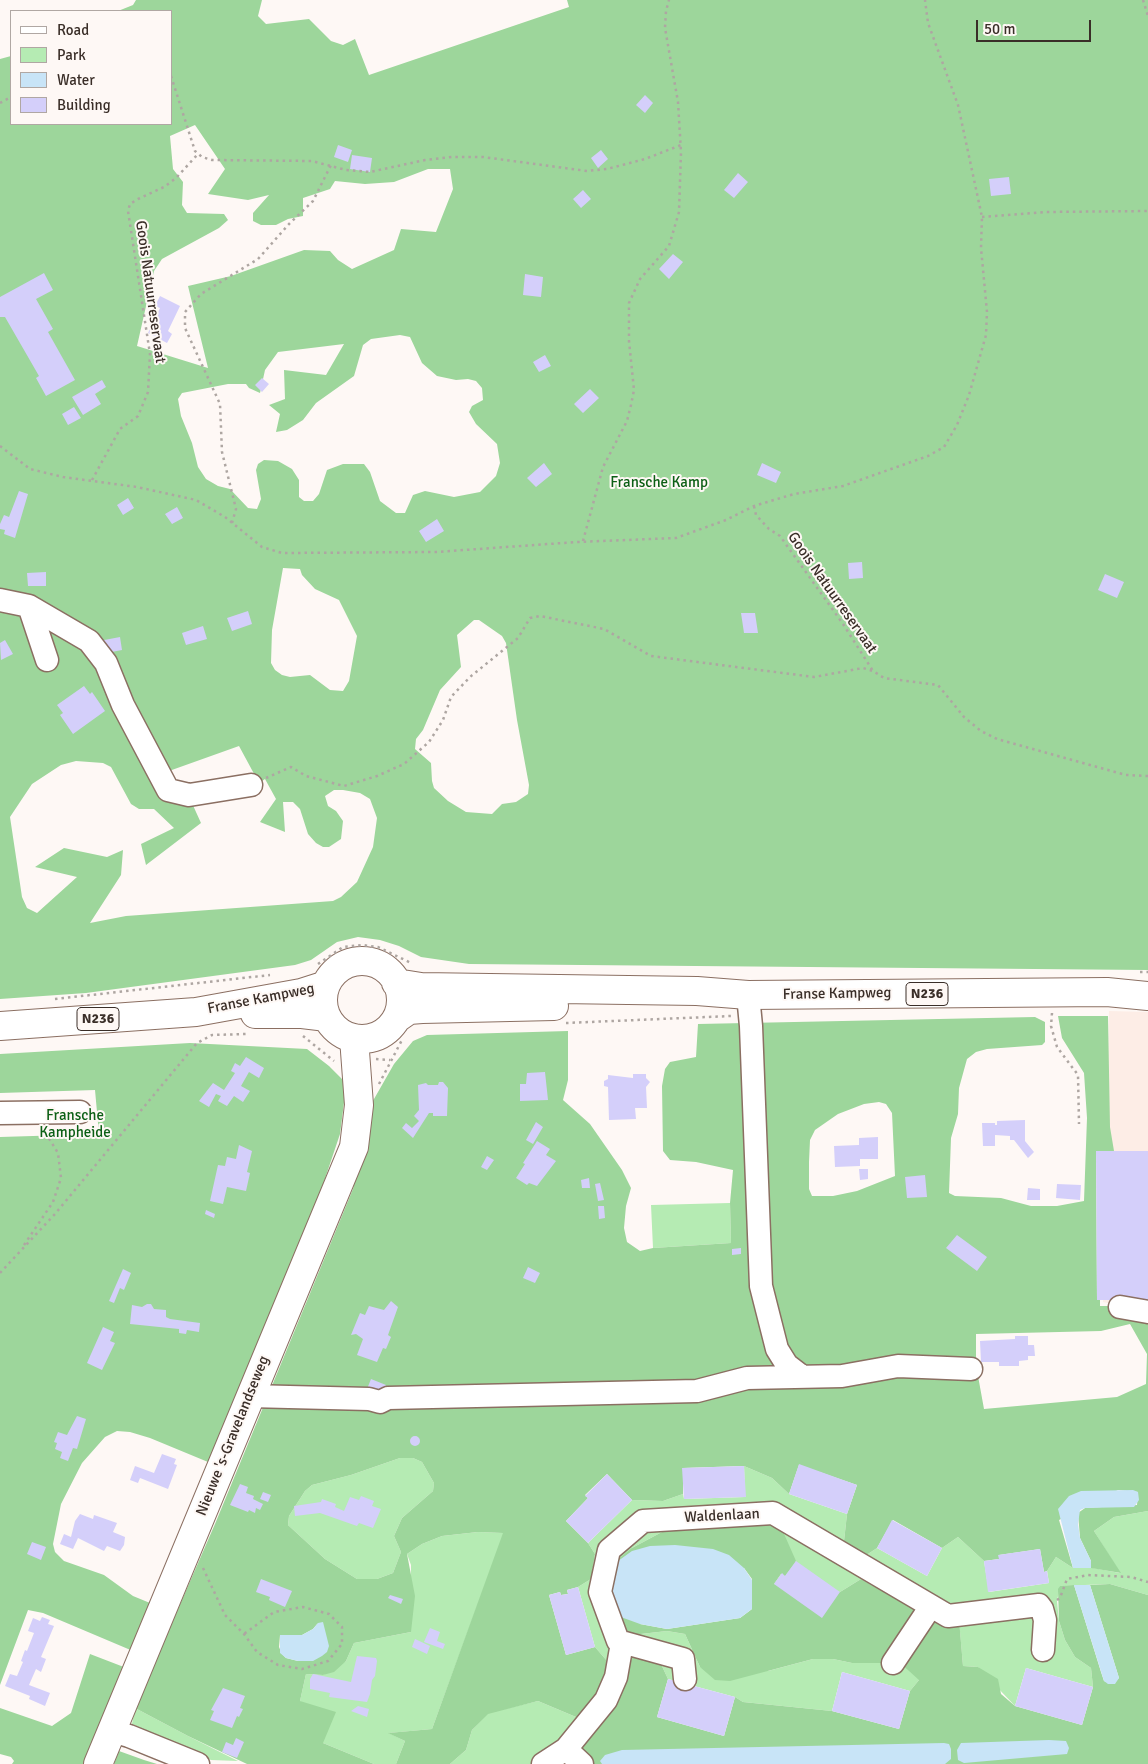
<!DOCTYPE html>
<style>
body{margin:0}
#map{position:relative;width:1148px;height:1764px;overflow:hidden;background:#fef8f5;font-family:Signika,sans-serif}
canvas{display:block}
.legend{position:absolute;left:10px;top:10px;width:162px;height:115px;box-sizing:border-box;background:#fef8f5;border:1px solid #b0a7a3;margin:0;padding:6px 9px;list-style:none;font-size:15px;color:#3a2e28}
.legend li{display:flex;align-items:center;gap:10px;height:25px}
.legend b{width:25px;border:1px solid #b0a7a3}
.scale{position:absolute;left:976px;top:20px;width:115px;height:22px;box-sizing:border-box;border:2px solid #3a2e28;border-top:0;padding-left:6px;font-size:15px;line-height:18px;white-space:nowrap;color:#3a2e28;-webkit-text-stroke:4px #fef8f5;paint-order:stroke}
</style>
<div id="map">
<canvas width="1148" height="1764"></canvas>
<ul class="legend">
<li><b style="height:6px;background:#fff"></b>Road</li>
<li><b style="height:14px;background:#b5ebb3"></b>Park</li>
<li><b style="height:14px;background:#c8e4f7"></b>Water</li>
<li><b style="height:14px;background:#d4cffa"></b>Building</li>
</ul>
<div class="scale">50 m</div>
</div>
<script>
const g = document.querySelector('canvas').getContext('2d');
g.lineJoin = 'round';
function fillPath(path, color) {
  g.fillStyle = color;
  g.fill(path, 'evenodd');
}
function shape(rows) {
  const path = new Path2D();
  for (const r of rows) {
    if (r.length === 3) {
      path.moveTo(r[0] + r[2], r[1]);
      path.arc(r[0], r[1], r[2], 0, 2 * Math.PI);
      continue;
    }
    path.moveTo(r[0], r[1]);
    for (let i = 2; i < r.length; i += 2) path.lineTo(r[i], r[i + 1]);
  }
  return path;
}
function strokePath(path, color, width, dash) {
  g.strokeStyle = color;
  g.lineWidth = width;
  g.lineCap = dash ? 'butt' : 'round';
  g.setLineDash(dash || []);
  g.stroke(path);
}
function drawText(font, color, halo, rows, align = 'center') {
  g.font = font + ' Signika,sans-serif';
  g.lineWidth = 4;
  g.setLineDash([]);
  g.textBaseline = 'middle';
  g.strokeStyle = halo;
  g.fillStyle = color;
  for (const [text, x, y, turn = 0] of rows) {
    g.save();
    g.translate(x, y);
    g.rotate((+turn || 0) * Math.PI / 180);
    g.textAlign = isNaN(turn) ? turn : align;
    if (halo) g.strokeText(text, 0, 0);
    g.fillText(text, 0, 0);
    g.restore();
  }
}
fillPath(shape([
 [1109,1011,1148,1012,1148,1312,1103,1302]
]), '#fdede6');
fillPath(shape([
 [730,1203,731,1243,653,1248,651,1205],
 [400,1458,413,1458,422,1462,434,1483,433,1491,402,1518,394,1536,401,1552,393,1573,377,1579,357,1579,325,1559,288,1525,289,1516,305,1491,312,1485,351,1475],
 [744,1466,772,1478,789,1494,847,1514,844,1541,862,1558,877,1548,927,1576,942,1548,958,1537,984,1561,989,1592,1049,1583,1047,1571,1056,1557,1073,1568,1093,1568,1120,1573,1094,1531,1114,1517,1148,1511,1148,1595,1110,1584,1060,1586,1057,1601,1059,1621,1065,1640,1075,1657,1091,1668,1093,1687,1026,1668,1015,1706,978,1667,963,1666,959,1620,919,1680,910,1691,842,1672,832,1711,743,1702,735,1697,668,1679,661,1664,620,1676,595,1647,578,1587,591,1579,595,1554,588,1543,632,1500,663,1501,683,1494,684,1499,745,1497],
 [675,1525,796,1561,782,1573,774,1584,840,1592,861,1579,873,1586,897,1592,888,1663,852,1663,833,1659,813,1659,768,1671,700,1667,685,1634,667,1631,632,1635,632,1548],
 [478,1532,504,1533,432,1729,389,1733,405,1741,396,1764,374,1764,323,1743,300,1701,306,1674,323,1675,346,1661,354,1643,411,1632,411,1565,407,1554,422,1544,442,1536],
 [538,1701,576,1717,579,1723,534,1764,450,1764,466,1750,472,1730,488,1713],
 [135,1708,188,1736,238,1761,211,1760,132,1724]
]), '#b5ebb3');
fillPath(shape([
 [136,0,262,0,258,16,266,24,309,19,331,41,343,45,355,39,369,75,569,7,567,0,1148,0,1148,970,469,964,421,957,399,946,380,940,358,937,337,942,311,960,295,965,86,993,0,999,0,59,11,56,11,124,171,124,171,11,118,11,133,5],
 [195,125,225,169,208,194,248,200,269,195,253,213,253,221,261,225,276,225,288,219,303,216,303,198,330,189,335,181,365,184,394,182,428,169,450,169,453,189,436,232,401,229,394,250,352,269,338,260,330,251,304,250,231,276,188,286,208,368,137,346,154,271,162,259,219,228,228,220,224,214,187,213,182,205,183,182,173,169,170,136],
 [400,335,410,337,422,363,437,376,456,380,468,379,476,381,482,388,483,400,472,406,469,412,476,424,497,444,500,463,496,476,480,492,454,497,425,491,413,495,405,513,396,513,380,501,370,472,364,464,343,464,327,470,319,494,313,501,304,501,299,497,299,480,292,469,278,461,264,460,258,464,256,470,261,499,257,509,248,508,230,489,218,486,206,479,198,467,192,443,181,416,178,399,182,393,228,384,246,384,249,388,260,393,265,370,278,352,344,344,326,375,284,370,285,399,269,405,280,414,276,432,287,430,303,420,316,403,354,376,363,345,371,339],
 [283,568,300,569,302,575,315,589,339,600,357,636,349,681,343,691,330,690,310,675,290,677,282,675,275,670,271,663,272,630],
 [474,620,479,620,502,636,506,643,517,720,529,785,528,794,516,802,502,804,492,814,466,812,448,801,434,788,432,781,431,763,415,749,416,739,423,730,440,690,461,667,457,635],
 [239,746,259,783,265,779,276,799,260,822,285,832,283,802,293,802,300,809,308,834,316,843,323,847,329,847,341,839,343,821,336,811,328,806,325,796,334,790,343,790,360,793,370,799,377,818,373,847,357,882,341,897,333,901,126,916,90,923,121,875,123,850,107,857,64,848,35,867,77,877,37,913,27,908,22,897,10,817,32,784,61,765,76,761,103,763,111,767,131,804,139,809,154,809,174,828,141,844,146,865,201,823,191,801,169,771],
 [1058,1016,1108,1016,1110,1127,1114,1151,1096,1152,1097,1300,1100,1300,1100,1306,1148,1306,1148,1511,1114,1517,1094,1531,1121,1573,1091,1568,1091,1561,1080,1538,1078,1513,1085,1508,1137,1505,1138,1492,1118,1490,1059,1520,1073,1568,1056,1557,1047,1571,1044,1572,1040,1549,999,1555,999,1559,984,1561,958,1537,942,1548,893,1520,877,1548,862,1558,844,1541,847,1514,857,1485,799,1465,789,1494,772,1478,744,1466,683,1468,683,1494,663,1501,632,1500,607,1474,585,1495,588,1498,566,1521,588,1543,595,1554,591,1579,578,1587,567,1590,568,1594,561,1595,560,1592,549,1595,566,1655,595,1647,620,1676,628,1655,661,1664,668,1679,657,1717,724,1736,735,1697,743,1702,832,1711,899,1729,910,1691,919,1680,898,1661,933,1612,959,1619,963,1666,978,1667,998,1679,1001,1694,1015,1706,1082,1725,1093,1687,1091,1668,1075,1657,1065,1640,1059,1621,1058,1589,1060,1586,1074,1585,1101,1672,1104,1681,1112,1684,1119,1678,1090,1585,1110,1584,1148,1595,1148,1764,558,1764,584,1736,576,1717,538,1701,488,1714,472,1730,466,1750,450,1764,396,1764,405,1741,388,1733,432,1729,503,1533,478,1532,442,1536,422,1544,407,1554,415,1596,411,1632,354,1643,346,1661,334,1672,323,1675,306,1674,300,1701,336,1712,323,1743,374,1764,247,1764,188,1736,135,1708,215,1524,353,1189,370,1106,394,1064,413,1041,427,1035,568,1031,568,1080,563,1100,590,1124,622,1170,631,1188,626,1206,624,1228,627,1242,640,1251,653,1248,731,1243,730,1203,733,1170,696,1162,670,1160,663,1151,662,1086,665,1069,670,1062,696,1057,698,1024,1035,1017,1045,1022,1045,1042,1042,1045,987,1049,976,1052,967,1059,959,1088,958,1114,951,1138,949,1193,955,1196,1001,1198,1031,1206,1057,1206,1084,1201,1087,1118,1084,1073,1062,1038],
 [879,1102,886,1104,892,1113,895,1176,857,1191,833,1196,812,1196,809,1189,809,1162,810,1140,815,1130,838,1114,864,1104],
 [1130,1324,1147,1354,1146,1384,1117,1397,984,1409,976,1365,976,1334,1101,1331],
 [400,1458,413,1458,422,1462,434,1483,433,1491,402,1518,394,1536,401,1552,393,1573,377,1579,357,1579,325,1559,288,1525,289,1516,305,1491,312,1485,351,1475],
 [318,1623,298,1661,286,1658,282,1654,279,1647,280,1635,302,1635,313,1629],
 [190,1043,307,1049,329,1066,342,1079,346,1087,340,1134,298,1259,251,1359,208,1462,150,1438,130,1432,117,1431,105,1437,82,1463,61,1504,53,1544,55,1552,64,1561,104,1575,133,1596,150,1603,140,1654,43,1613,28,1610,0,1685,0,1137,99,1134,95,1090,0,1093,0,1054],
 [767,1523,781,1527,796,1561,785,1576,781,1574,774,1584,840,1592,861,1579,873,1586,897,1592,926,1609,888,1663,852,1663,833,1659,813,1659,730,1681,715,1680,700,1667,685,1634,667,1631,632,1635,624,1633,610,1576,616,1561,632,1548,675,1525],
 [744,1568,752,1579,752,1609,740,1618,667,1629,640,1624],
 [90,1654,129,1669,94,1764,12,1764,14,1761,11,1757,0,1754,0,1708,52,1726,71,1713],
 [119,1751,144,1760,157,1764,114,1764]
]), '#9dd69b');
fillPath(shape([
 [1133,1490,1138,1492,1139,1500,1134,1507,1085,1508,1080,1510,1078,1524,1080,1538,1091,1561,1091,1568,1073,1568,1058,1509,1069,1496,1081,1491],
 [675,1545,713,1549,729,1555,744,1568,752,1580,752,1609,740,1618,667,1629,640,1624,618,1616,612,1604,611,1586,618,1561,632,1551,650,1546],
 [1074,1585,1090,1585,1119,1678,1115,1684,1108,1684,1104,1681],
 [323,1622,329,1646,327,1652,322,1656,313,1661,298,1661,286,1658,280,1653,280,1635,302,1635,313,1629,318,1623],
 [1049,1740,1066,1741,1069,1748,1067,1754,964,1763,958,1760,957,1750,961,1743],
 [944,1743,949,1744,951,1749,951,1759,945,1764,602,1764,600,1761,605,1755,622,1750]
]), '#c8e4f7');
fillPath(shape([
 [645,95,653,103,645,113,636,105],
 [338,145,352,150,348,162,334,157],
 [601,150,608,159,598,168,591,158],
 [352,155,372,158,370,172,350,169],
 [738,173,748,182,734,198,724,190],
 [1009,177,1011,194,991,196,989,179],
 [583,190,591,199,581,208,573,199],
 [673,254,683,262,669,279,659,269],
 [44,273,53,290,36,299,53,329,48,332,75,380,46,396,36,378,39,376,5,317,0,317,0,297],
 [525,274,543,277,541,297,523,295],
 [160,296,180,306,168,331,172,334,167,343,148,333,160,308,155,306],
 [545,355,551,366,539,372,533,362],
 [262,378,269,384,262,392,255,385],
 [102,380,106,387,95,394,101,404,83,415,72,397],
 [590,389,599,398,583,413,574,404],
 [74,407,81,418,68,425,62,414],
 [544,463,552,474,536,487,527,478],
 [762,463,781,472,776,483,757,475],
 [19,491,28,494,15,538,4,534,5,530,0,529,0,524,4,515,9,517],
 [128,498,134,508,123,515,117,505],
 [177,507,183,518,172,524,165,514],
 [437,519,444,531,426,542,419,531],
 [862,562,863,578,849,579,848,563],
 [46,572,46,586,28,586,27,573],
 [1105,574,1124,582,1117,598,1098,590],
 [248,611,252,624,232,631,227,618],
 [741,613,755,613,758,633,744,633],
 [203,626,207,639,186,645,182,633],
 [120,637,122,650,101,654,99,641],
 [5,640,13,654,1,660,0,643],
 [84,686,90,694,92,692,105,711,73,734,60,715,63,713,57,705],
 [246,1057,264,1068,259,1078,249,1072,241,1086,250,1091,243,1102,234,1096,227,1106,218,1101,221,1096,216,1094,209,1107,199,1101,213,1083,224,1090,235,1073,231,1071,235,1063,240,1066],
 [545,1072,548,1100,520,1101,520,1084,526,1084,527,1073],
 [633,1074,646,1074,646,1078,650,1082,646,1087,647,1108,635,1108,636,1119,609,1120,608,1087,604,1086,604,1081,608,1079,608,1075,633,1078],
 [439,1082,443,1082,448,1088,447,1116,433,1116,433,1113,429,1113,413,1138,402,1128,406,1123,412,1128,419,1121,414,1116,419,1110,418,1085,426,1083,428,1085,438,1085],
 [1025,1120,1025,1141,1034,1152,1028,1158,1014,1140,1010,1140,1010,1136,995,1135,995,1146,983,1146,982,1123,995,1123,995,1125,997,1125,997,1121],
 [536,1122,543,1127,533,1144,526,1140],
 [878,1137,878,1159,860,1159,860,1166,835,1167,834,1146,859,1145,859,1138],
 [537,1141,550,1149,546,1155,556,1161,537,1186,529,1183,527,1185,516,1178,525,1164,523,1163],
 [239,1145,252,1151,247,1172,250,1173,246,1191,227,1187,223,1204,210,1201,218,1165,225,1166,227,1157,236,1159],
 [1096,1151,1148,1151,1148,1300,1097,1300],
 [487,1156,494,1160,487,1170,481,1167],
 [859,1169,868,1169,868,1179,860,1180],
 [925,1175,927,1197,907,1198,905,1177],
 [589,1178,590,1188,582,1188,581,1180],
 [600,1183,604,1200,598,1201,595,1184],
 [1057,1184,1081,1185,1080,1200,1056,1198],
 [1028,1188,1040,1189,1040,1200,1027,1200],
 [598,1206,604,1206,605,1218,599,1219],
 [206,1210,215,1214,214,1218,205,1214],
 [957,1235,987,1257,977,1271,946,1248],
 [741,1248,741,1254,732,1255,732,1249],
 [528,1267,540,1273,535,1283,523,1278],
 [123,1269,131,1273,124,1290,120,1288,114,1303,109,1301],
 [391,1301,398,1307,388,1335,391,1337,386,1349,383,1348,377,1362,357,1355,363,1339,356,1334,351,1335,360,1313,365,1315,369,1306,384,1310],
 [147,1304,151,1304,154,1309,166,1310,166,1317,170,1319,200,1323,199,1332,187,1330,186,1334,179,1333,179,1329,130,1324,132,1305,142,1307],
 [103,1327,114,1332,110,1341,115,1343,102,1370,87,1363],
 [1015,1336,1028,1336,1028,1345,1034,1345,1035,1356,1028,1356,1028,1360,1019,1361,1019,1366,999,1366,999,1362,981,1362,980,1341,1015,1339],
 [371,1379,386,1385,380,1400,365,1394],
 [77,1416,86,1419,77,1449,73,1448,68,1461,60,1458,62,1452,55,1449,57,1443,54,1442,58,1432,67,1435],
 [415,1441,5],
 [162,1454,176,1459,174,1464,177,1465,168,1489,140,1478,138,1483,130,1480,135,1466,154,1473],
 [799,1464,857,1485,847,1514,789,1494],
 [744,1466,746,1497,684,1499,682,1468],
 [607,1474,632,1500,588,1543,566,1521,588,1498,585,1496],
 [240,1484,248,1487,246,1493,254,1496,253,1499,263,1504,260,1510,256,1508,255,1513,249,1510,248,1512,230,1505],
 [263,1492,271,1495,268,1502,260,1499],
 [361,1496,374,1501,372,1506,381,1509,373,1528,359,1523,357,1526,320,1513,295,1516,294,1506,321,1502,322,1499,336,1504,335,1507,344,1511,350,1497,359,1500],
 [80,1514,93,1519,94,1515,117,1523,113,1532,125,1537,124,1545,120,1551,107,1546,104,1551,78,1538,73,1549,60,1544,64,1534,71,1537,75,1521],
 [892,1520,942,1548,927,1576,877,1548],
 [32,1542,46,1547,41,1560,27,1554],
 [1040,1549,1044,1572,1047,1571,1049,1583,988,1592,984,1561,999,1559,998,1555],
 [796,1561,840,1592,822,1618,774,1584,782,1573,785,1576],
 [261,1579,292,1591,285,1607,269,1600,270,1597,256,1592],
 [578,1587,595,1647,566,1655,549,1595,560,1592,561,1595,568,1594,567,1590],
 [390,1595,403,1599,401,1604,388,1598],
 [42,1617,50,1620,48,1624,54,1626,41,1657,46,1659,41,1672,36,1669,29,1685,50,1693,45,1706,29,1699,30,1696,5,1686,10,1674,17,1676,23,1662,21,1661,25,1650,27,1651,34,1633,28,1631,33,1618,40,1621],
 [430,1628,440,1632,437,1641,445,1644,443,1649,424,1642],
 [415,1639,430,1646,427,1654,412,1647],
 [357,1656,376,1658,377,1661,375,1676,372,1680,370,1694,367,1702,329,1697,330,1693,310,1689,310,1679,313,1674,351,1682],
 [1026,1668,1093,1687,1082,1725,1015,1706],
 [842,1672,910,1691,899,1729,832,1711],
 [668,1679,735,1697,724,1736,657,1717],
 [223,1688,245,1696,240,1708,243,1709,239,1717,237,1716,232,1728,210,1720,214,1711,211,1710],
 [358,1706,369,1709,367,1717,351,1711],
 [236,1738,244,1742,237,1758,222,1752,226,1742,233,1745]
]), '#d4cffa');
const minor = shape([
 [0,600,29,606,47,660],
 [29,606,89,641,106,663,123,705,168,790,189,795,251,785],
 [748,995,751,1026,761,1286,777,1349,787,1365,800,1375],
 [0,1113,80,1112],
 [1120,1307,1148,1312],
 [249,1396,369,1399,380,1402,388,1398,697,1391,747,1378,842,1376,898,1366,971,1369],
 [893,1663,931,1606],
 [685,1679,683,1659,618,1641,600,1592,609,1550,643,1521,773,1513,948,1616,1039,1605,1042,1609,1045,1620,1043,1650],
 [112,1731,129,1736,198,1764],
 [566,1749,582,1764],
 [543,1764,566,1749,606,1700,616,1677,622,1643]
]);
const major = shape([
 [362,1000,39],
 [396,983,421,987,697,991,748,995,1107,992,1148,996],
 [255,1014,302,1014,327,1017],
 [396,1019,409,1010,422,1009,554,1006],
 [0,1026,196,1012,301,993,326,985],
 [98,1764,354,1147,359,1105,354,1038]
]);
strokePath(minor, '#8b6f62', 25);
strokePath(major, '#8b6f62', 30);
strokePath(shape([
 [1143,0,1148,16],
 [171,76,195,151,202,157,212,160,312,161,346,170,370,172,425,160,452,157,483,157,587,171,607,169,645,159,681,145],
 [0,103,11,97],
 [982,217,1046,212,1148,211],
 [0,446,30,469,63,477,137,487,196,500,225,517,262,547,282,553,436,552,577,542,676,538,726,520,754,506,794,494,843,486,928,456,944,447,957,425,969,395,986,335,987,312,981,248,982,217,958,105,928,23,925,0],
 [92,480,120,429,138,416,148,392,150,354,128,211,130,204,138,199,164,187,176,178,198,154],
 [754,506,756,515,769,529,780,536,843,624,873,671],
 [232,523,236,509,222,452,220,404,185,328,185,312,201,294,258,259,289,224,313,201,331,165],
 [583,541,603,467,627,421,631,405,634,390,629,341,629,303,640,279,669,246,679,212,681,152,678,102,665,28,666,11,669,0],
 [266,778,291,767,306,776,344,786,377,776,404,764,429,742,443,720,451,697,470,677,518,638,530,618,540,616,604,629,651,656,814,677,863,668,873,671,884,678,938,685,964,717,981,731,997,739,1126,775,1148,776],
 [318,964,343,947,362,945,378,947,411,963],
 [1140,972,1148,972],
 [55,999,270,975],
 [1052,1013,1051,1026,1057,1047,1078,1075,1079,1124],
 [566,1023,731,1016],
 [303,1036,334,1061],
 [376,1059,390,1060],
 [379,1084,403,1038],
 [24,1245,53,1202,61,1178,58,1153,45,1132],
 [0,1273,55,1214,197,1043,212,1035,246,1034],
 [203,1568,225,1615,244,1634,257,1652,278,1665,302,1669,328,1661,342,1644,342,1627,329,1614,303,1607,274,1612,244,1634],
 [1057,1600,1060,1598,1067,1579,1088,1575,1131,1577,1148,1582]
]), '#aea6a2', 2.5, [2.5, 4]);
strokePath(minor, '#fff', 22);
strokePath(major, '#fff', 28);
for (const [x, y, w] of [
 [927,994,42],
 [98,1019,42]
]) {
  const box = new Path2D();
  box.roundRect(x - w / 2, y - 11.5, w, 23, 4);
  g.fillStyle = '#fef8f5';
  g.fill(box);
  strokePath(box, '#3a2e28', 1);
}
drawText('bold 14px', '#3a2e28', null, [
 ["N236",927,994],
 ["N236",98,1019]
]);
drawText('15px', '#3a2e28', '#fef8f5', [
 ["Goois Natuurreservaat",150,292,82],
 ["Goois Natuurreservaat",832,593,55],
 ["Franse Kampweg",837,994,-1],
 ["Franse Kampweg",261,999,-11],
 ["Nieuwe 's-Gravelandseweg",233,1436,-68],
 ["Waldenlaan",722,1516,-3]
]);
drawText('15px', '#0c5f15', '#fef8f5', [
 ["Fransche Kamp",659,483],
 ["Fransche",75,1116],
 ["Kampheide",75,1133]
]);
</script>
